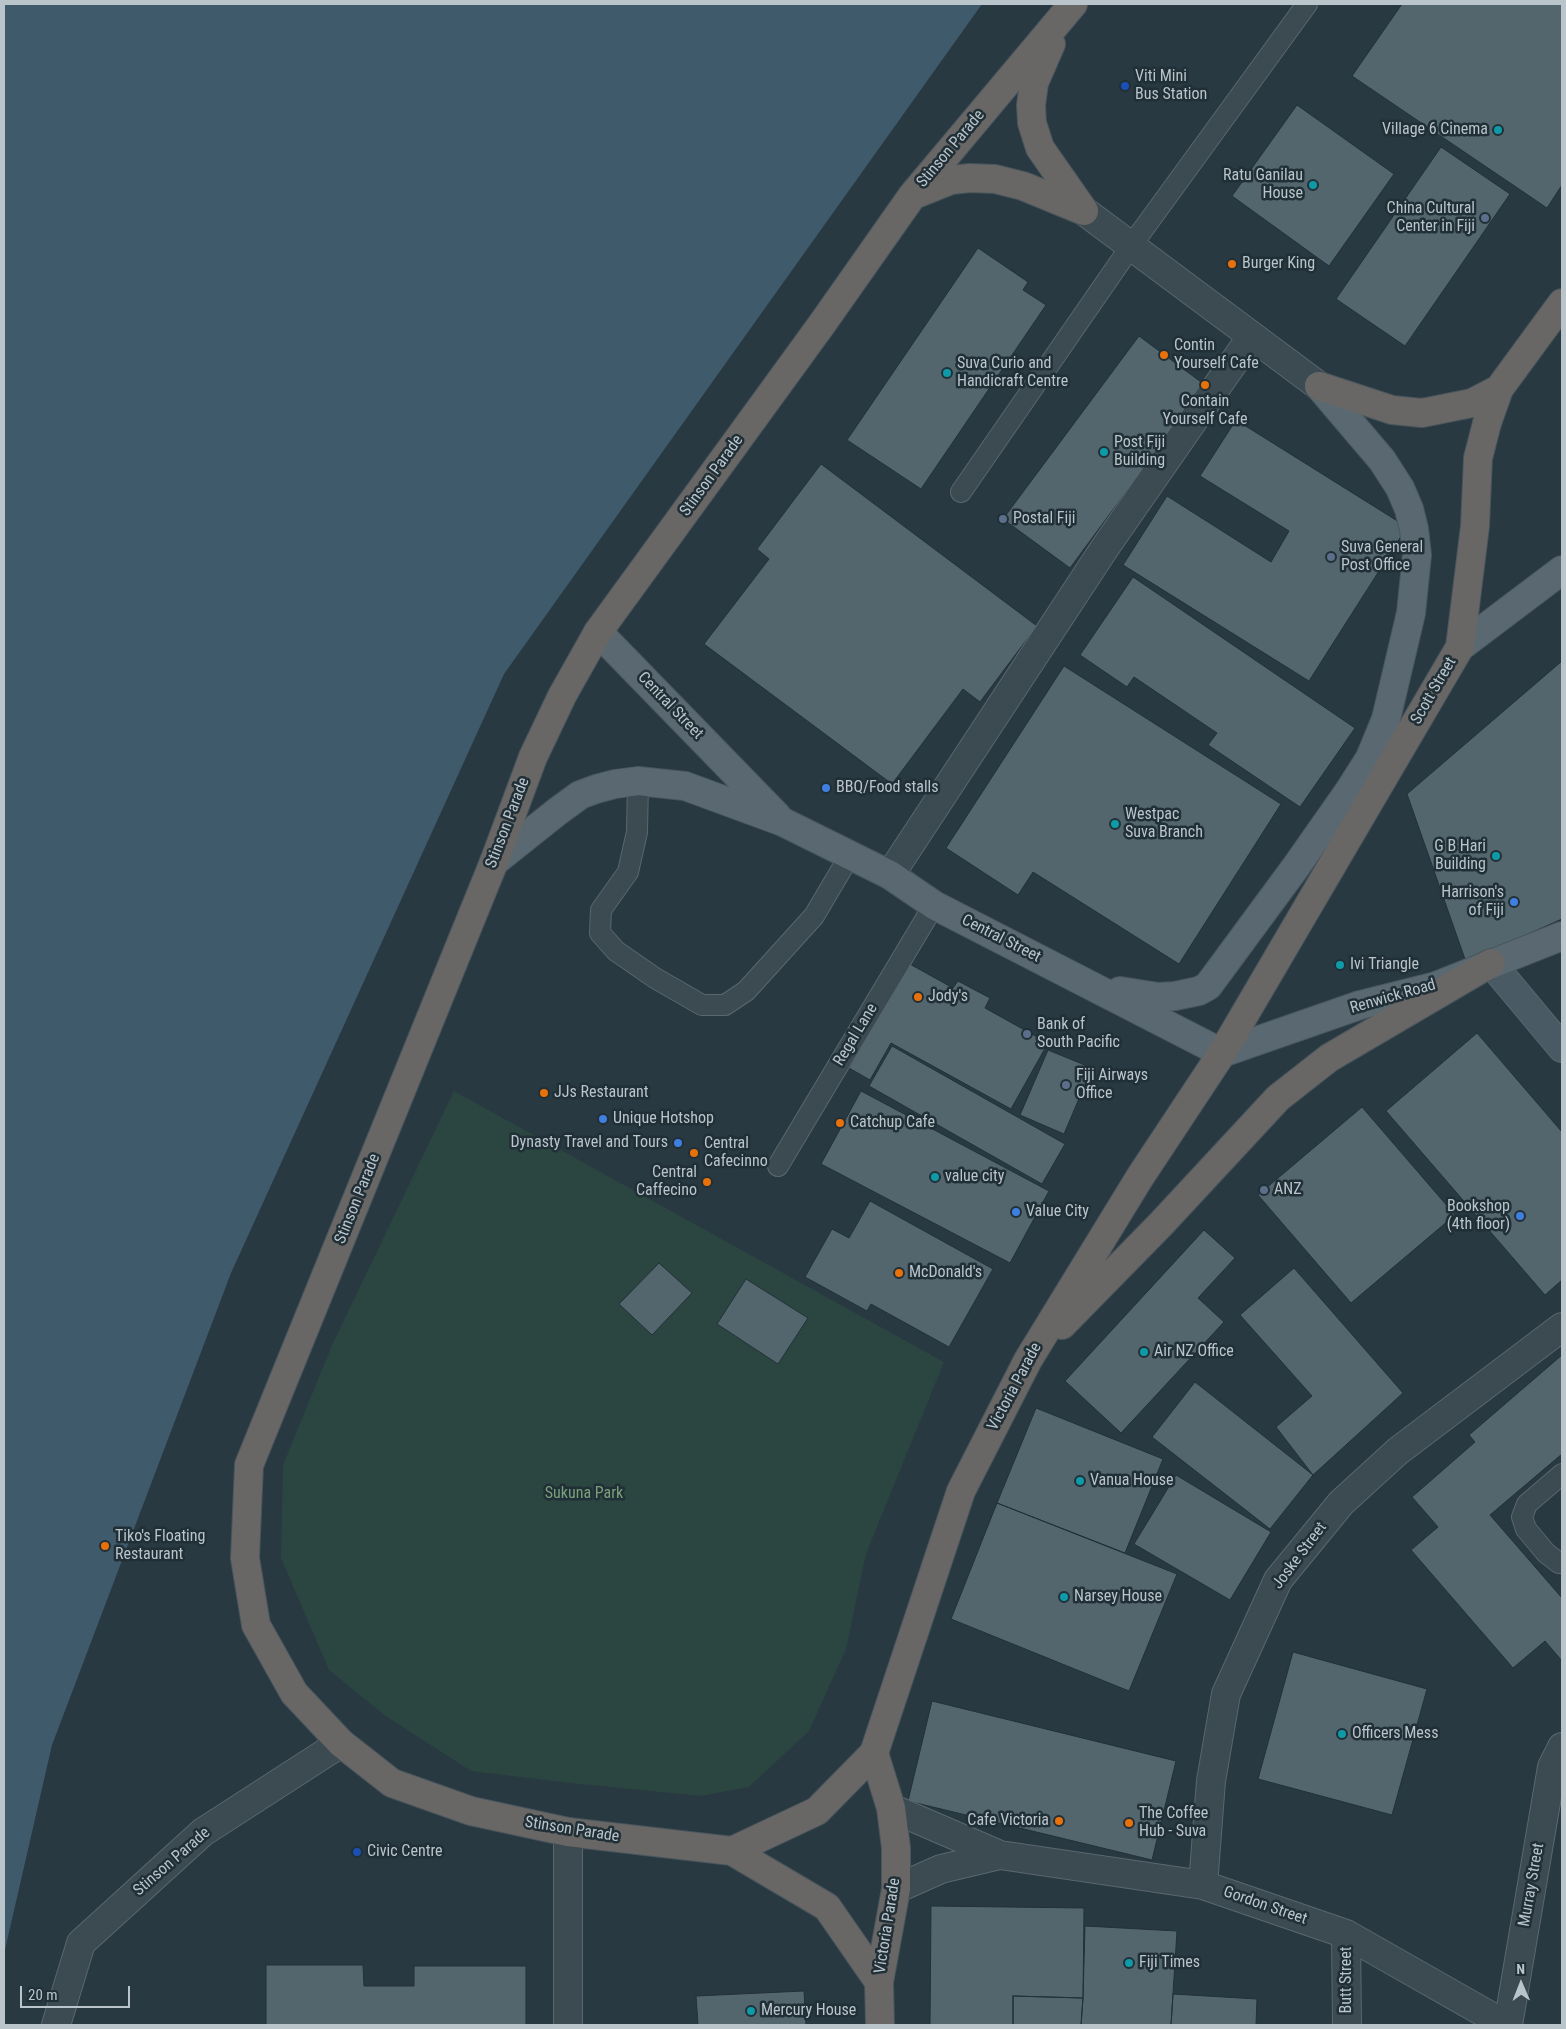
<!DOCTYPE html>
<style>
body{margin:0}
#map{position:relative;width:1566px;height:2029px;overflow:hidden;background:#283942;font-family:"Roboto Condensed",sans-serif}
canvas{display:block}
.frame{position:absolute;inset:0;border:5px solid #b9c4cb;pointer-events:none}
.north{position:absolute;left:1496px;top:1959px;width:50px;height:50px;-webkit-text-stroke:4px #212f37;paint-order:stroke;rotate:359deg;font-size:14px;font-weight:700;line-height:20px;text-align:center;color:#b9c4cb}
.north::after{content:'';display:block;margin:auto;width:18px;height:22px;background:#b9c4cb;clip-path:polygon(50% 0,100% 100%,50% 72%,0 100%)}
.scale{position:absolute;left:20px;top:1986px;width:110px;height:22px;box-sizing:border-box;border:2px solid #b9c4cb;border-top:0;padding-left:6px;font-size:15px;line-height:18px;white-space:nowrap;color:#b9c4cb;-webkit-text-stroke:4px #212f37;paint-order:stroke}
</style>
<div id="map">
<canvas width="1566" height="2029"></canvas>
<div class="frame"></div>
<div class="north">N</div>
<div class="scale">20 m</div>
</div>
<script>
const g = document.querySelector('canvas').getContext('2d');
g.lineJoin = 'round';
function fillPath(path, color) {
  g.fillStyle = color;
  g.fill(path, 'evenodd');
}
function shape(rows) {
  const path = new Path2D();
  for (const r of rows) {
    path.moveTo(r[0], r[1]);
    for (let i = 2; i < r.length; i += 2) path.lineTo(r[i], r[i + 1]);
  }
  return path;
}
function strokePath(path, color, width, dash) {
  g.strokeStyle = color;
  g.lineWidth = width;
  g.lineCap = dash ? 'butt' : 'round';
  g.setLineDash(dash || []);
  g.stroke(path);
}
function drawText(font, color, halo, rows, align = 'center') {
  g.font = font + ' "Roboto Condensed",sans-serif';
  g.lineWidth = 5;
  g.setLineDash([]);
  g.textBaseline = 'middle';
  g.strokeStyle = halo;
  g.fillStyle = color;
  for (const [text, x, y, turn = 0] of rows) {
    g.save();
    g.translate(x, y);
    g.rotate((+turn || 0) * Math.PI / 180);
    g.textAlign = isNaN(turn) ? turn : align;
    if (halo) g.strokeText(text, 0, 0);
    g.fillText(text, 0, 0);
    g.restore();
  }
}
fillPath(shape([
 [454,1091,944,1362,866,1554,846,1649,809,1731,749,1787,701,1796,570,1783,471,1771,387,1717,329,1670,281,1558,283,1465,333,1343]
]), '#2b4541');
fillPath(shape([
 [4,4,982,4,504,674,231,1273,52,1745,4,1954]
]), '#3f5a6a');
const building = shape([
 [1402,4,1562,4,1562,185,1547,208,1352,76,1402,4],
 [1297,105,1394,174,1329,266,1232,196,1297,105],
 [1441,147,1510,194,1405,346,1336,299,1441,147],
 [978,248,1028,282,1023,290,1046,305,921,489,847,440,978,248],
 [1139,336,1205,385,1070,568,1003,519,1139,336],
 [1236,420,1407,527,1309,681,1123,565,1167,496,1271,562,1289,531,1200,476,1236,420],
 [821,464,1037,626,980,702,963,689,892,784,704,644,769,559,757,549,821,464],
 [1133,577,1355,728,1300,807,1208,745,1217,733,1134,677,1127,687,1080,655,1133,577],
 [1562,661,1562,919,1466,962,1407,794,1562,661],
 [1064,666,1281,804,1179,964,1033,872,1018,895,946,848,1064,666],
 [908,963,953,988,958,981,990,998,985,1008,1048,1043,1011,1109,891,1043,870,1080,849,1068,908,963],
 [1477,1033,1562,1132,1562,1280,1545,1295,1386,1111,1477,1033],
 [892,1046,1065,1144,1042,1184,869,1086,892,1046],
 [1048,1050,1092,1068,1064,1134,1020,1115,1048,1050],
 [861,1091,1049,1191,1010,1263,821,1164,861,1091],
 [1362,1107,1455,1215,1351,1303,1258,1195,1362,1107],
 [870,1201,993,1269,949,1347,871,1304,867,1311,805,1277,832,1229,849,1238,870,1201],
 [1204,1230,1235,1258,1198,1298,1224,1322,1121,1433,1065,1381,1204,1230],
 [659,1263,692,1293,652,1335,619,1304,659,1263],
 [1294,1268,1403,1393,1313,1475,1276,1427,1312,1396,1240,1315,1294,1268],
 [746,1279,808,1318,778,1364,717,1324,746,1279],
 [1562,1355,1562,1454,1490,1515,1562,1598,1562,1661,1545,1641,1513,1668,1411,1550,1438,1527,1412,1497,1475,1442,1469,1435,1562,1355],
 [1195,1382,1313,1475,1270,1529,1152,1437,1195,1382],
 [1036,1408,1163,1459,1125,1553,997,1503,1036,1408],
 [1176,1475,1271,1532,1230,1600,1134,1544,1176,1475],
 [997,1503,1177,1574,1129,1691,951,1619,997,1503],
 [1293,1652,1427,1689,1392,1815,1258,1779,1293,1652],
 [932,1701,1176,1761,1152,1860,908,1801,932,1701],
 [931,1906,1084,1908,1083,1998,1013,1996,1013,2025,930,2025,931,1906],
 [1085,1926,1177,1931,1171,2025,1081,2025,1083,1998,1085,1926],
 [266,1965,363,1965,364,1986,414,1986,414,1966,526,1966,526,2025,266,2025,266,1965],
 [804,1991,806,2025,698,2025,696,1996,804,1991],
 [1173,1994,1257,1999,1256,2025,1171,2025,1173,1994],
 [1013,1996,1083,1998,1081,2025,1013,2025,1013,1996]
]);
fillPath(building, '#53666e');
strokePath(building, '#233139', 1);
const service = shape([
 [961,492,1131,246,1307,4],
 [638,781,637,832,628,872,601,910,600,933,616,951,655,978,702,1005,725,1005,746,991,814,916,850,855],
 [778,1166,934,905],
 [1562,1474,1527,1504,1522,1517,1526,1529,1546,1553,1559,1563,1562,1562]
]);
const minor = shape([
 [1084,211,1319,386],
 [890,875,1104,549,1252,336],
 [891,1808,1000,1855,1203,1885,1346,1934,1506,2025],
 [1203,1885,1211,1781,1226,1694,1278,1580,1341,1503,1398,1451,1562,1327],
 [896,1889,941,1869,1000,1855],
 [1346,1934,1347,2025],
 [56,2025,81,1943,203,1832,341,1743],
 [568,2025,568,1832],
 [1508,2025,1552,1767,1562,1747]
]);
const secondary = shape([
 [1491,963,1562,1048]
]);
const primary = shape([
 [598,632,777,816],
 [1460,647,1562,570],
 [494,862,558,811,580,795,596,789,615,784,638,781,685,786,783,822,890,875,934,905,1222,1053,1360,1005,1436,986,1562,936],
 [1120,991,1158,997,1175,996,1199,991,1208,986,1295,868,1349,791,1370,758,1386,719,1411,613,1417,555,1414,529,1409,509,1400,488,1382,460,1319,386]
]);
const trunk = shape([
 [1051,44,1034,83,1031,105,1032,123,1040,148,1084,211],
 [916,194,951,180,970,178,995,179,1023,186,1084,211],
 [1319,386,1392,410,1422,413,1472,403,1499,389],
 [1062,1325,1161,1224,1278,1098,1329,1058,1491,963],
 [874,1753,891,1808,896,1848,896,1889,879,1982,880,2025],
 [732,1851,817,1811,874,1753,961,1491,1028,1360,1140,1177,1222,1053,1460,647,1475,526,1478,458,1487,423,1499,389,1562,303],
 [879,1982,827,1907,732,1851,568,1832,471,1811,392,1783,341,1743,294,1693,256,1625,245,1558,249,1465,494,862,533,757,562,696,598,632,822,324,912,196,1073,4]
]);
strokePath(service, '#5a676f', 22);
strokePath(minor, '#5a676f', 30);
strokePath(secondary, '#5a676f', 30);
strokePath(primary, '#49565e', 30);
strokePath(trunk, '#47545c', 30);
strokePath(service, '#3c4a52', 20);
strokePath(minor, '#3c4a52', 28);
strokePath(secondary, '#4a5a64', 28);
strokePath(primary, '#5a6971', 28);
strokePath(trunk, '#686765', 28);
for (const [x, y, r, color] of [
 [1125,86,5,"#1a4fb4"],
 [1498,130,5,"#0f9aa8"],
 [1313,185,5,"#0f9aa8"],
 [1485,218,5,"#5c6f8a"],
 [1232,264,5,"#e8710a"],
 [1164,355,5,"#e8710a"],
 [947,373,5,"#0f9aa8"],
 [1205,385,5,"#e8710a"],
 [1104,452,5,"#0f9aa8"],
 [1003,519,5,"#5c6f8a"],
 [1331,557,5,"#5c6f8a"],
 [826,788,5,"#3f7fe0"],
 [1115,824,5,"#0f9aa8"],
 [1496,856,5,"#0f9aa8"],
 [1514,902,5,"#3f7fe0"],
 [1340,965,5,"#0f9aa8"],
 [918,997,5,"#e8710a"],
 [1027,1034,5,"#5c6f8a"],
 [1066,1085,5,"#5c6f8a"],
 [544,1093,5,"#e8710a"],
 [603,1119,5,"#3f7fe0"],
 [840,1123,5,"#e8710a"],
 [678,1143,5,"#3f7fe0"],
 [694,1153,5,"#e8710a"],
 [935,1177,5,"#0f9aa8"],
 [707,1182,5,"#e8710a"],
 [1264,1190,5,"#5c6f8a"],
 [1016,1212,5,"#3f7fe0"],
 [1520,1216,5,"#3f7fe0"],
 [899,1273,5,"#e8710a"],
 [1144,1352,5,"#0f9aa8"],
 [1080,1481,5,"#0f9aa8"],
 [105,1546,5,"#e8710a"],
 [1064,1597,5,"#0f9aa8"],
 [1342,1734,5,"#0f9aa8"],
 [1059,1821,5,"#e8710a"],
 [1129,1823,5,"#e8710a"],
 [357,1852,5,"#1a4fb4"],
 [1129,1963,5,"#0f9aa8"],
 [751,2011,5,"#0f9aa8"]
]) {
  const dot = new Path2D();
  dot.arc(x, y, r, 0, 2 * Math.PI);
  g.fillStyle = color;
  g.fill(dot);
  strokePath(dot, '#212f37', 2);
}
drawText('16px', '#b9c4cb', '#212f37', [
 ["Viti Mini",1135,77],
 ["Bus Station",1135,95],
 ["Village 6 Cinema",1488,130,"right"],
 ["Ratu Ganilau",1303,176,"right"],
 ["House",1303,194,"right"],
 ["China Cultural",1475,209,"right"],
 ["Center in Fiji",1475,227,"right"],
 ["Burger King",1242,264],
 ["Contin",1174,346],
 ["Yourself Cafe",1174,364],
 ["Suva Curio and",957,364],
 ["Handicraft Centre",957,382],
 ["Contain",1205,402,"center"],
 ["Yourself Cafe",1205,420,"center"],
 ["Post Fiji",1114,443],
 ["Building",1114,461],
 ["Postal Fiji",1013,519],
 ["Suva General",1341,548],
 ["Post Office",1341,566],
 ["BBQ/Food stalls",836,788],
 ["Westpac",1125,815],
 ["Suva Branch",1125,833],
 ["G B Hari",1486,847,"right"],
 ["Building",1486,865,"right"],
 ["Harrison's",1504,893,"right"],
 ["of Fiji",1504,911,"right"],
 ["Ivi Triangle",1350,965],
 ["Jody's",928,997],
 ["Bank of",1037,1025],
 ["South Pacific",1037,1043],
 ["Fiji Airways",1076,1076],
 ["Office",1076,1094],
 ["JJs Restaurant",554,1093],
 ["Unique Hotshop",613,1119],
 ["Catchup Cafe",850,1123],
 ["Dynasty Travel and Tours",668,1143,"right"],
 ["Central",704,1144],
 ["Cafecinno",704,1162],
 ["Central",697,1173,"right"],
 ["Caffecino",697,1191,"right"],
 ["value city",945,1177],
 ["ANZ",1274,1190],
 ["Bookshop",1510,1207,"right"],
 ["(4th floor)",1510,1225,"right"],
 ["Value City",1026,1212],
 ["McDonald's",909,1273],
 ["Air NZ Office",1154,1352],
 ["Vanua House",1090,1481],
 ["Tiko's Floating",115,1537],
 ["Restaurant",115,1555],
 ["Narsey House",1074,1597],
 ["Officers Mess",1352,1734],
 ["The Coffee",1139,1814],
 ["Hub - Suva",1139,1832],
 ["Cafe Victoria",1049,1821,"right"],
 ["Civic Centre",367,1852],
 ["Fiji Times",1139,1963],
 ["Mercury House",761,2011]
], 'left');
drawText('16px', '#b9c4cb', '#212f37', [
 ["Stinson Parade",951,149,-50],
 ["Stinson Parade",712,476,-54],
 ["Scott Street",1434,691,-60],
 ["Central Street",670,706,46],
 ["Stinson Parade",508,823,-69],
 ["Central Street",1001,939,27],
 ["Renwick Road",1393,997,-16],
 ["Regal Lane",856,1035,-59],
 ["Stinson Parade",358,1199,-68],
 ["Victoria Parade",1015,1387,-62],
 ["Joske Street",1300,1556,-53],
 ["Stinson Parade",572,1830,9],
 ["Stinson Parade",172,1862,-41],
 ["Murray Street",1532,1885,-80],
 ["Gordon Street",1265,1906,19],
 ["Victoria Parade",888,1926,-81],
 ["Butt Street",1347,1980,-90]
]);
drawText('16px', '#78a079', '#212f37', [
 ["Sukuna Park",584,1494]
]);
</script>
